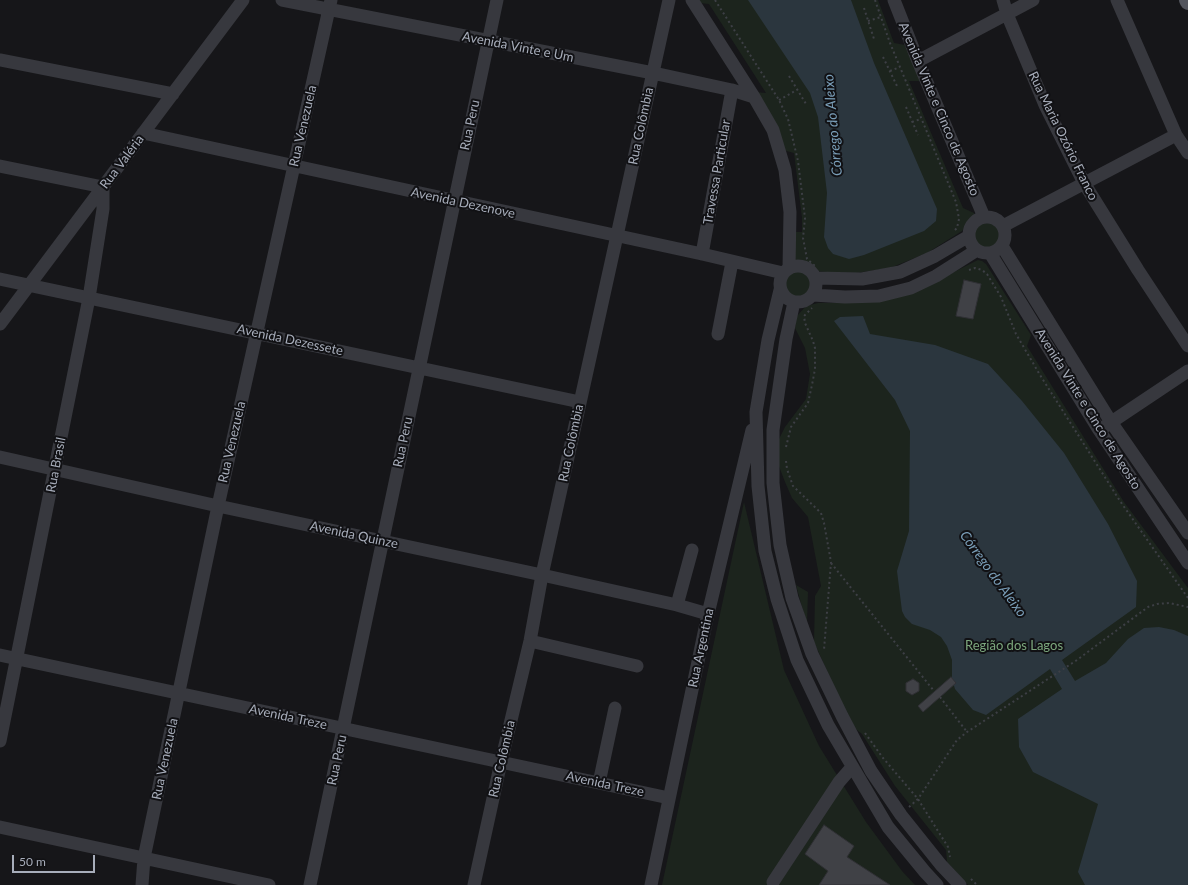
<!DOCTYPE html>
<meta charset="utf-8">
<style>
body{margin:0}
#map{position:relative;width:1188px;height:885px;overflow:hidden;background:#161619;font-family:Lato,sans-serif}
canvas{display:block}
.scale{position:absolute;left:12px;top:855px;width:83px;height:18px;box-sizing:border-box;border:2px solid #a7adba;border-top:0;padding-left:5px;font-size:12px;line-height:14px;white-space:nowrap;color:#a7adba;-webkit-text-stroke:3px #111114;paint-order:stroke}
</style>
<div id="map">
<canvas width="1188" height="885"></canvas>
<div class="scale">50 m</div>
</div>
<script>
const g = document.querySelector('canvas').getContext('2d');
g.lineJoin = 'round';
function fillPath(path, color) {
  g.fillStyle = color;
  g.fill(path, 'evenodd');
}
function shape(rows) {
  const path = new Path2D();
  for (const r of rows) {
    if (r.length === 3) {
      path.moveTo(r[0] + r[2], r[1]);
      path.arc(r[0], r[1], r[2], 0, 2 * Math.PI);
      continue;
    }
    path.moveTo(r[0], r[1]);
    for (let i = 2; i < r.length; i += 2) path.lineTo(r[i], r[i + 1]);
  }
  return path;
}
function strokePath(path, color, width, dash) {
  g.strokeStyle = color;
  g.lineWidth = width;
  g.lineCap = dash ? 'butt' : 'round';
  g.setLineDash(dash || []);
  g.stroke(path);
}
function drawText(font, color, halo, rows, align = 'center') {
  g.font = font + ' Lato,sans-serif';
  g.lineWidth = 4;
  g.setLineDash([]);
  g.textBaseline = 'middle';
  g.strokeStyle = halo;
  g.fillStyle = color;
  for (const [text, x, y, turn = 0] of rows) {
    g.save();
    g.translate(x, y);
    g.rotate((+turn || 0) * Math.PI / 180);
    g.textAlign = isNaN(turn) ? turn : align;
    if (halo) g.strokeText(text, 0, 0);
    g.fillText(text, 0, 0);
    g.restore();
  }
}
fillPath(shape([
 [697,0,878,0,894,43,905,45,921,81,909,81,963,208,974,213,975,216,969,222,962,231,927,253,890,268,856,273,827,272,814,271,799,261,792,260,793,232,802,232,802,218,794,153,783,150,755,92,766,93,709,4,699,3],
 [987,236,13],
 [978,260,982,261,986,264,1031,335,1027,346,1124,502,1188,588,1188,885,968,885,947,862,946,850,895,786,862,734,852,726,814,642,815,596,821,586,808,517,792,498,785,482,777,461,779,439,785,427,806,399,810,374,805,348,795,328,797,316,806,306,818,303,843,303,924,287],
 [798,284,13],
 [744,502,784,670,819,746,866,822,902,871,915,885,662,885],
 [796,585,808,592,807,624,802,607]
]), '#1c241d');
fillPath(shape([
 [748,0,851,0,874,63,937,209,936,221,924,231,864,255,849,259,833,254,828,248,824,237,827,193,818,117,810,93],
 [863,316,870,334,935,345,988,364,1022,401,1064,453,1108,524,1137,581,1136,607,1062,660,1075,681,1106,663,1128,639,1144,628,1159,627,1174,630,1188,636,1188,885,1085,885,1078,872,1098,804,1033,772,1019,747,1018,719,1062,689,1050,669,986,715,973,710,955,689,952,679,952,660,947,646,941,637,930,630,912,624,905,617,902,611,897,571,909,531,910,431,895,400,834,321,840,317]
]), '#2b363e');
const building = shape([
 [964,280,981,284,973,319,956,316,964,280],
 [951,677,956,683,923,712,918,706,951,677],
 [913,679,919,683,919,691,912,695,906,691,906,683,913,679],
 [824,825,854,846,847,857,890,885,819,885,828,871,805,854,824,825]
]);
fillPath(building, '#404146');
strokePath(building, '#303035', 1);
strokePath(shape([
 [715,0,779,100,788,119,798,161,805,218,803,238,807,259,815,266],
 [875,0,890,43,956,202,959,219,957,228,955,230],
 [864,8,874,39],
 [868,21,881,17],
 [883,57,897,86],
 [890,71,900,67],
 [789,76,806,104],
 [779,100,797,90],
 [906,107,918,135],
 [912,122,921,119],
 [969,270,975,268,982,270,987,274,1001,297,1016,334,1040,375,1120,501,1188,598],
 [786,447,791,427,808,403,812,385,815,369,815,348,813,341,805,323,804,316,812,308],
 [786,461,787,469,793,486,821,513,824,523,831,562,824,650],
 [831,563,934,691],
 [940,697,967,732],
 [865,733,883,758,918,799,948,847,950,857],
 [909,807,918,799,957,740,967,732,1077,660,1148,607,1157,604,1169,603,1188,607],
 [971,879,977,885]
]), '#3d3f45', 2, [2, 3]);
strokePath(shape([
 [282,0,653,73,732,90,754,97],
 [692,0,754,97,773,130,785,170,790,212,789,268],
 [894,0,918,61,984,217],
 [1003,0,1007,14,1045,105,1084,183,1138,270,1188,346],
 [1117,0,1176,135,1188,153],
 [0,60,173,94],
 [918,61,1033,0],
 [143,133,702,254,783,273],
 [0,166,103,187,103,209,89,298,0,741],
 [987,235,18],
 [1003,226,1176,135],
 [1002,246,1111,422,1188,533],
 [990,253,1099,430,1188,563],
 [702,254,732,90],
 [798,284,18],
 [815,278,862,279,900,272,935,256,969,236],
 [0,279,580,402],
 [780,290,768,340,756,412,758,486,765,551,777,599,797,660,828,725,888,827,925,872,937,885],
 [813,295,845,297,879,296,911,288,936,276,977,250],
 [794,302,786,339,773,430,773,483,780,545,792,598,812,654,842,716,871,771,901,815,941,865,960,885],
 [0,324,243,0],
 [718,334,732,262],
 [1104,427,1188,371],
 [0,457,218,506,542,575,677,605,708,614],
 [677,605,692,550],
 [530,641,637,666],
 [0,655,669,798],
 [599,783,615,708],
 [0,827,269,885],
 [773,882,839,782,852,767],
 [142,885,144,858,218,506,331,0],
 [310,885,497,0],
 [474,885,501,762,530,641,542,575,669,0],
 [651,885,708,614,752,430]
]), '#37383e', 13);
strokePath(shape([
 [1187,0,1188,2]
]), '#53555d', 16);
drawText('13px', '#a7adba', '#111114', [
 ["Avenida Vinte e Um",518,47,11],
 ["Avenida Vinte e Cinco de Agosto",939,109,67],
 ["Rua Peru",470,125,-78],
 ["Rua Venezuela",303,126,-77],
 ["Rua Colômbia",641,126,-78],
 ["Rua Maria Ozório Franco",1063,136,64],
 ["Rua Valéria",122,162,-53],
 ["Travessa Particular",717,172,-80],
 ["Avenida Dezenove",463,203,12],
 ["Avenida Dezessete",290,340,12],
 ["Avenida Vinte e Cinco de Agosto",1088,409,58],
 ["Rua Venezuela",232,442,-77],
 ["Rua Peru",403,442,-78],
 ["Rua Colômbia",571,443,-78],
 ["Rua Brasil",56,465,-79],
 ["Avenida Quinze",354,535,12],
 ["Rua Argentina",701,648,-78],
 ["Avenida Treze",288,717,12],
 ["Rua Venezuela",165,759,-78],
 ["Rua Colômbia",502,759,-77],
 ["Rua Peru",337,760,-78],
 ["Avenida Treze",605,784,12]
]);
drawText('13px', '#7ca77d', '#111114', [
 ["Região dos Lagos",1014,646]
]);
drawText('italic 14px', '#7a9eb8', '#111114', [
 ["Córrego do Aleixo",833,125,-95],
 ["Córrego do Aleixo",993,574,54]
]);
</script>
